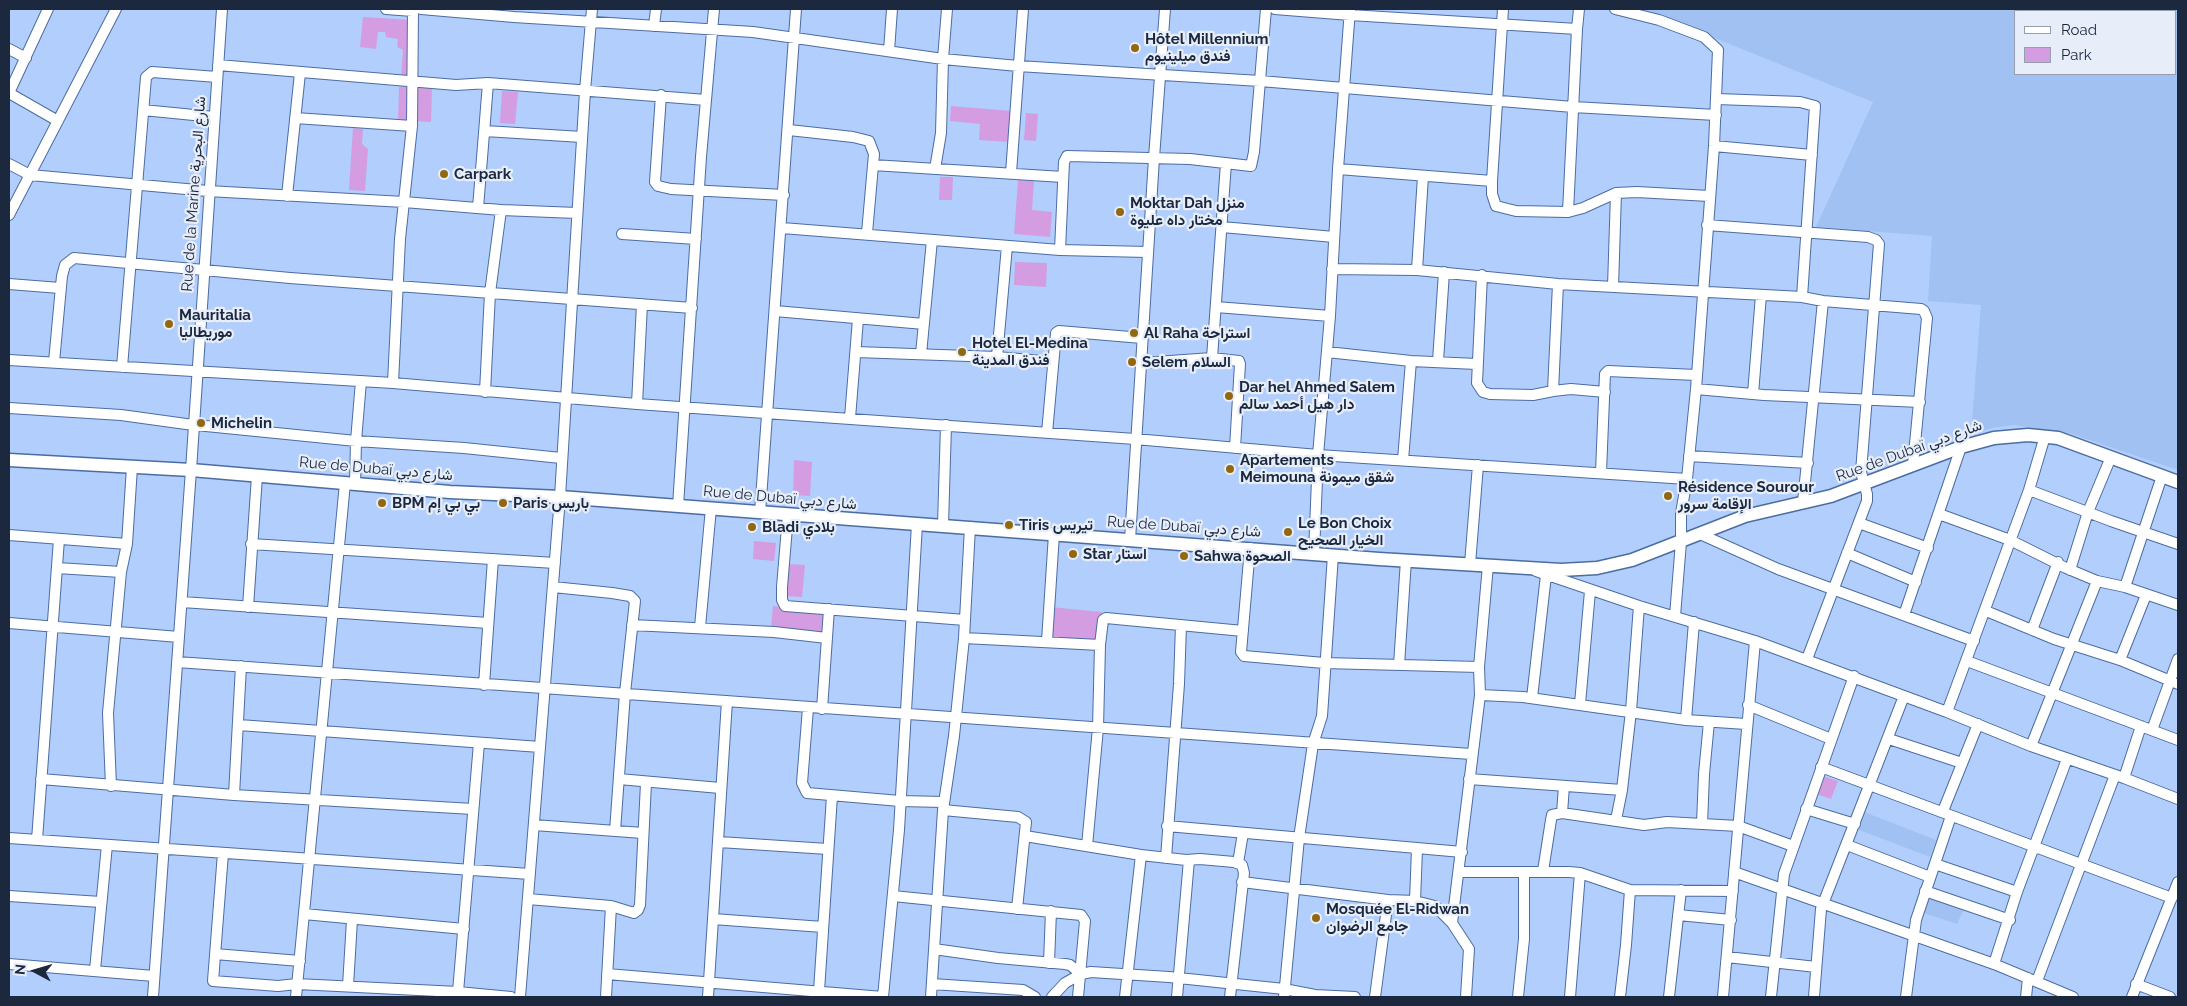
<!DOCTYPE html>
<meta charset="utf-8">
<style>
body{margin:0}
#map{position:relative;width:2187px;height:1006px;overflow:hidden;background:#b1cefd;font-family:Raleway,sans-serif}
canvas{display:block}
.frame{position:absolute;inset:0;border:10px solid #1b283e;pointer-events:none}
.legend{position:absolute;left:2014px;top:10px;width:162px;height:65px;box-sizing:border-box;background:#e7eefa;border:1px solid #959faf;margin:0;padding:6px 9px;list-style:none;font-size:15px;color:#1b283e}
.legend li{display:flex;align-items:center;gap:10px;height:25px}
.legend b{width:25px;border:1px solid #959faf}
.north{position:absolute;left:10px;top:946px;width:50px;height:50px;-webkit-text-stroke:4px #e7eefa;paint-order:stroke;rotate:276deg;font-size:14px;font-weight:700;line-height:20px;text-align:center;color:#1b283e}
.north::after{content:'';display:block;margin:auto;width:18px;height:22px;background:#1b283e;clip-path:polygon(50% 0,100% 100%,50% 72%,0 100%)}
</style>
<div id="map">
<canvas width="2187" height="1006"></canvas>
<div class="frame"></div>
<ul class="legend">
<li><b style="height:6px;background:#fff"></b>Road</li>
<li><b style="height:14px;background:#d49de1"></b>Park</li>
</ul>
<div class="north">N</div>
</div>
<script>
const g = document.querySelector('canvas').getContext('2d');
g.lineJoin = 'round';
function fillPath(path, color) {
  g.fillStyle = color;
  g.fill(path, 'evenodd');
}
function shape(rows) {
  const path = new Path2D();
  for (const r of rows) {
    path.moveTo(r[0], r[1]);
    for (let i = 2; i < r.length; i += 2) path.lineTo(r[i], r[i + 1]);
  }
  return path;
}
function strokePath(path, color, width, dash) {
  g.strokeStyle = color;
  g.lineWidth = width;
  g.lineCap = dash ? 'butt' : 'round';
  g.setLineDash(dash || []);
  g.stroke(path);
}
function drawText(font, color, halo, rows, align = 'center') {
  g.font = font + ' Raleway,Vazirmatn,sans-serif';
  g.lineWidth = 4.5;
  g.setLineDash([]);
  g.textBaseline = 'middle';
  g.strokeStyle = halo;
  g.fillStyle = color;
  for (const [text, x, y, turn = 0] of rows) {
    g.save();
    g.translate(x, y);
    g.rotate((+turn || 0) * Math.PI / 180);
    g.textAlign = isNaN(turn) ? turn : align;
    if (halo) g.strokeText(text, 0, 0);
    g.fillText(text, 0, 0);
    g.restore();
  }
}
fillPath(shape([
 [1624,9,2178,9,2178,470,2069,433,2014,425,1992,428,1971,434,1981,305,1928,301,1932,236,1816,227,1873,102,1690,28],
 [2016,11,2176,11,2176,74,2016,74],
 [1864,812,1936,840,1930,857,1857,829],
 [1927,896,1964,909,1957,924,1921,912]
]), '#a0c1f2');
fillPath(shape([
 [363,17,412,20,408,76,401,76,403,50,397,47,398,39,386,37,385,32,378,32,376,49,360,47],
 [408,86,409,121,398,120,399,87],
 [416,88,432,88,431,122,415,121],
 [502,91,518,92,515,124,500,123],
 [951,106,1012,111,1009,142,979,140,980,124,950,121],
 [1026,113,1038,114,1036,141,1024,140],
 [353,128,363,129,362,144,368,149,365,191,349,190],
 [940,177,953,177,952,200,939,200],
 [1018,180,1034,181,1032,210,1052,212,1050,237,1014,234],
 [1015,262,1047,263,1046,287,1014,285],
 [794,460,812,462,810,496,793,495],
 [754,541,776,543,774,561,753,559],
 [786,564,805,565,802,597,784,596],
 [773,606,827,612,825,634,771,627],
 [1050,607,1102,612,1100,643,1049,641],
 [1820,775,1838,781,1831,799,1814,793]
]), '#d49de1');
const minor = shape([
 [386,9,413,11,414,9],
 [421,9,514,17,753,32,943,59,1018,66,1260,81,1573,107,1716,115],
 [1275,9,1350,15,1577,29,1579,9],
 [1503,9,1492,181,1492,194,1496,206,1516,211,1568,212,1583,208,1616,193,1637,192,1709,196],
 [1615,9,1659,20,1704,37,1718,50,1714,146,1696,389,1687,479,1681,513,1681,542,1675,616],
 [654,26,656,9],
 [9,49,26,58],
 [889,51,892,9],
 [218,65,456,85,488,83,706,100],
 [9,93,48,9],
 [9,93,58,121],
 [661,95,655,182,658,186,671,189,784,195],
 [1717,99,1800,102,1815,106,1802,297],
 [143,110,214,117],
 [295,118,412,126],
 [789,130,853,137,869,141,874,154,867,233],
 [485,131,582,137],
 [1714,146,1812,155],
 [9,164,30,175,208,191,404,202,501,210,577,213],
 [873,165,1063,177],
 [935,169,941,133,943,59,947,9],
 [1338,169,1492,181],
 [1011,173,1023,9],
 [287,196,300,73],
 [478,208,488,83],
 [1568,212,1577,29],
 [9,215,116,9],
 [1707,225,1868,237,1876,240,1879,244,1861,472,1867,494,1867,501,1807,659],
 [1222,227,1334,237],
 [782,228,1060,250,1148,252],
 [622,234,696,239],
 [1060,250,1064,162,1067,156,1190,159,1251,166,1254,152,1266,9],
 [1332,269,1417,270,1558,284,1802,297,1823,301,1921,309,1924,311,1927,318,1913,465],
 [1417,270,1423,176],
 [1482,275,1477,383,1483,392,1490,394,1533,395,1553,391,1558,284],
 [9,284,60,288],
 [1613,287,1616,193],
 [1216,307,1330,316],
 [775,311,924,324],
 [856,352,997,357,1053,362],
 [1327,352,1411,361,1477,364],
 [921,354,932,240],
 [997,357,1007,246],
 [1212,358,1226,163],
 [9,360,393,383,637,404,1135,439,1318,455,1687,479],
 [1438,361,1444,272],
 [54,362,62,276,65,265,74,258,290,278,692,308],
 [1142,363,1212,358,1239,361,1240,364,1235,448],
 [122,367,146,77,152,72,217,77],
 [393,383,400,239,412,126,413,9],
 [1696,389,1764,395,1920,402],
 [1553,391,1571,389,1605,392],
 [485,392,490,293,501,210],
 [1753,394,1761,295],
 [637,404,642,304],
 [9,408,121,415,186,424,356,441,464,448,561,458],
 [850,418,858,319],
 [1047,433,1056,333,1059,331,1142,338],
 [1689,456,1808,463],
 [1403,460,1411,361],
 [1601,472,1605,374,1608,371,1696,375],
 [355,484,356,441,361,381],
 [2029,490,2111,521,2178,544],
 [1803,502,1823,301],
 [678,506,701,157,714,9],
 [760,513,796,9],
 [1939,514,2010,540,2066,568,2097,581,2125,587,2178,605],
 [788,515,782,587,782,600,785,606,965,620],
 [1859,523,1928,548],
 [943,525,946,425],
 [1700,534,1778,569,1974,641],
 [9,535,127,544],
 [1130,540,1154,158,1165,9],
 [251,544,555,563],
 [1250,548,1241,652,1244,656,1324,663,1479,667],
 [1314,553,1318,455,1330,316,1338,169,1350,9],
 [1847,553,1916,582],
 [1470,564,1478,465],
 [57,568,121,572],
 [2070,570,2088,512,2111,457],
 [1536,571,1639,606,1755,641,1947,712,2031,746,2124,778,2178,799],
 [553,587,612,593,630,596,635,601,625,693,615,831],
 [2125,587,2162,476],
 [182,602,488,623],
 [248,607,257,476],
 [1986,611,2054,639,2120,660,2178,684],
 [1904,615,1961,447],
 [9,623,179,637],
 [632,625,774,632,827,638],
 [700,627,711,508],
 [2032,630,2058,562],
 [964,638,1100,645],
 [1047,641,1054,534],
 [2120,660,2146,595],
 [1967,661,2178,740],
 [177,662,1471,754],
 [1399,665,1406,560],
 [484,685,493,559],
 [1480,695,1523,697,1686,720,1746,724],
 [1532,698,1546,575],
 [1580,704,1590,591],
 [1748,705,1831,739],
 [808,708,802,783,807,793,900,801,944,802],
 [822,709,829,609],
 [1947,712,2029,490,2045,436],
 [1686,720,1694,622],
 [239,725,540,747],
 [2152,730,2178,659],
 [1889,739,1962,763],
 [2031,746,2097,581],
 [1821,767,2172,898],
 [2124,778,2141,726],
 [41,779,234,795,473,809],
 [619,779,720,788],
 [1469,779,1622,790],
 [111,786,108,713,121,572,127,544,132,467],
 [234,795,241,666],
 [1806,809,1855,824],
 [943,810,1018,817,1026,822,1017,909],
 [1943,811,1978,724],
 [1562,813,1564,786],
 [1616,820,1622,790,1631,711,1639,606],
 [1702,824,1704,774,1709,722],
 [534,825,643,833],
 [1167,826,1462,852],
 [1025,836,1141,855,1186,860,1200,859,1234,862,1242,865,1244,873,1230,997],
 [9,838,530,874],
 [37,840,59,539],
 [719,842,828,849],
 [1847,845,1930,877],
 [1087,846,1098,728,1100,645,1103,620,1106,618,1243,631],
 [223,853,213,981,278,986,297,984,458,992,511,997],
 [1166,858,1179,684,1181,625],
 [1238,863,1243,833],
 [1935,864,2017,892],
 [1543,871,1551,820,1552,815,1562,813,1644,825,1667,822,1738,826,1793,846],
 [1459,872,1569,872,1580,873,1630,890,1733,891],
 [1734,872,1994,964,2073,997],
 [1242,882,1388,900,1415,901,1435,906,1452,923,1469,949,1466,997],
 [1925,891,2010,920],
 [9,896,101,902],
 [893,896,1081,915,1085,921,1078,997],
 [528,899,611,906,634,913,638,910,640,905,646,783],
 [1415,901,1417,849],
 [304,914,464,929],
 [1678,915,1731,920],
 [713,919,823,927],
 [1452,923,1480,695,1479,667,1488,565],
 [934,949,998,958,1065,964,1070,965,1081,974],
 [215,954,300,961],
 [1727,957,1816,967],
 [1049,963,1051,911],
 [9,964,154,976],
 [1994,964,2017,892,2067,759],
 [95,970,107,845],
 [607,974,883,997],
 [2037,981,2115,775],
 [932,984,1023,990,1035,997],
 [2136,984,2170,997],
 [348,986,352,920],
 [819,991,832,796],
 [458,992,479,743],
 [153,997,191,470,222,9],
 [296,997,345,483],
 [520,997,560,497,585,91,592,9],
 [606,997,611,906],
 [708,997,727,701],
 [883,997,899,830,917,524],
 [931,997,943,810,954,736,964,638,970,527],
 [1052,997,1065,983,1081,974,1091,972,1169,977,1284,989,1315,995,1355,997],
 [1125,997,1141,855],
 [1177,997,1189,860],
 [1284,997,1299,838,1313,744,1322,716,1333,555],
 [1375,997,1388,900],
 [1518,997,1524,939,1524,873],
 [1570,997,1580,873],
 [1620,997,1626,945,1630,890],
 [1669,997,1681,890],
 [1723,997,1755,641],
 [1771,997,1784,874,1854,676],
 [1814,997,1821,909,1904,696],
 [1906,997,1916,920,1951,816],
 [2026,997,2028,978],
 [2132,997,2178,882]
]);
const tertiary = shape([
 [9,460,191,470,450,492,560,497,1379,559,1561,570,1597,568,1632,560,1745,516,1831,496,1961,447,1994,438,2028,435,2058,438,2178,482]
]);
strokePath(minor, '#4c6da1', 12);
strokePath(tertiary, '#4c6da1', 15);
strokePath(minor, '#fff', 10);
strokePath(tertiary, '#fff', 12);
for (const [x, y, r, color] of [
 [1135,48,5,"#916810"],
 [444,174,5,"#916810"],
 [1120,212,5,"#916810"],
 [169,324,5,"#916810"],
 [1134,333,5,"#916810"],
 [962,352,5,"#916810"],
 [1132,362,5,"#916810"],
 [1229,396,5,"#916810"],
 [201,423,5,"#916810"],
 [1230,469,5,"#916810"],
 [1668,496,5,"#916810"],
 [382,503,5,"#916810"],
 [503,503,5,"#916810"],
 [1009,525,5,"#916810"],
 [752,527,5,"#916810"],
 [1288,532,5,"#916810"],
 [1073,554,5,"#916810"],
 [1184,556,5,"#916810"],
 [1316,918,5,"#916810"]
]) {
  const dot = new Path2D();
  dot.arc(x, y, r, 0, 2 * Math.PI);
  g.fillStyle = color;
  g.fill(dot);
  strokePath(dot, '#e7eefa', 2);
}
drawText('bold 15px', '#1b283e', '#e7eefa', [
 ["Hôtel Millennium",1145,39],
 ["فندق ميلينيوم",1145,56],
 ["Carpark",454,174],
 ["Moktar Dah منزل",1130,203],
 ["مختار داه عليوة",1130,220],
 ["Mauritalia",179,315],
 ["موريطاليا",179,332],
 ["Al Raha استراحة",1144,333],
 ["Hotel El-Medina",972,343],
 ["فندق المدينة",972,360],
 ["Selem السلام",1142,362],
 ["Dar hel Ahmed Salem",1239,387],
 ["دار هيل أحمد سالم",1239,404],
 ["Michelin",211,423],
 ["Apartements",1240,460],
 ["Meimouna شقق ميمونة",1240,477],
 ["Résidence Sourour",1678,487],
 ["الإقامة سرور",1678,504],
 ["BPM بي بي إم",392,503],
 ["Paris باريس",513,503],
 ["Le Bon Choix",1298,523],
 ["الخيار الصحيح",1298,540],
 ["Tiris تيريس",1019,525],
 ["Bladi بلادي",762,527],
 ["Star استار",1083,554],
 ["Sahwa الصحوة",1194,556],
 ["Mosquée El-Ridwan",1326,909],
 ["جامع الرضوان",1326,926]
], 'left');
drawText('15px', '#1b283e', '#e7eefa', [
 ["Rue de la Marine شارع البحرية",194,194,-86],
 ["Rue de Dubaï شارع دبي",1909,451,-20],
 ["Rue de Dubaï شارع دبي",376,469,5],
 ["Rue de Dubaï شارع دبي",780,498,5],
 ["Rue de Dubaï شارع دبي",1184,527,4]
]);
</script>
